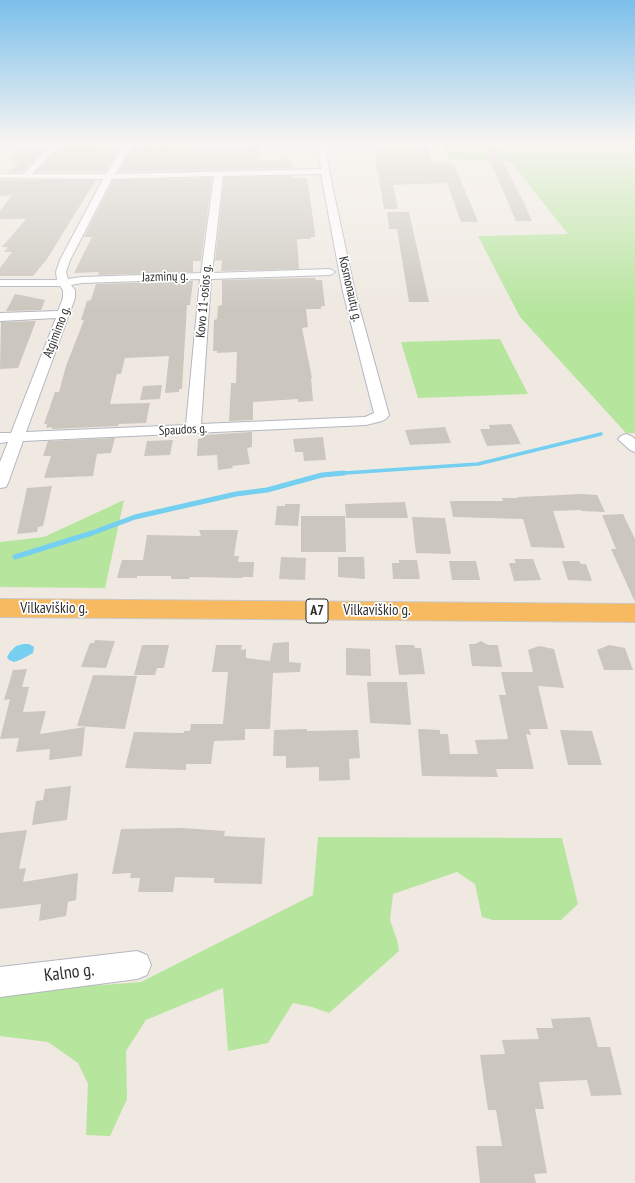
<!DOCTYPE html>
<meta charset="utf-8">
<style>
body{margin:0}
canvas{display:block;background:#efe9e1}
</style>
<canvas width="635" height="1183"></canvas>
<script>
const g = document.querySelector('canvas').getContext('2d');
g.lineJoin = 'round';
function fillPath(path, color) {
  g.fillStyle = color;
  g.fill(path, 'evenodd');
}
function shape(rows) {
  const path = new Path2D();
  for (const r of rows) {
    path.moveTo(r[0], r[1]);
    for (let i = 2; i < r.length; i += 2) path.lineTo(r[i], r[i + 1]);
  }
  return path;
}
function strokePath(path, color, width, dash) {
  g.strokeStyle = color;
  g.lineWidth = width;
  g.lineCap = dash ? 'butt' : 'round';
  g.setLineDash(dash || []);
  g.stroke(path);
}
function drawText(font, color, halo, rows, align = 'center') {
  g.font = font + ' "PT Sans Narrow",sans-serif';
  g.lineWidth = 3.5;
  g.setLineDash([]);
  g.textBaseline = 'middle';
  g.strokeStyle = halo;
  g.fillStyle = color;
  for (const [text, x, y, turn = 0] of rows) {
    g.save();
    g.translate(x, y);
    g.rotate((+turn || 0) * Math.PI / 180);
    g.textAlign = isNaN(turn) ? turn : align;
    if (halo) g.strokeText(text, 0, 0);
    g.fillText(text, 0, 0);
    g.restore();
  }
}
fillPath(shape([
 [442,144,635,144,635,433,626,433,520,317,478,236,568,234,511,162,450,159],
 [500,339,528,394,418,398,401,342],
 [124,500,105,588,0,587,0,542,44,537],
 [318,837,562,838,578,904,561,920,493,920,482,917,475,884,457,872,393,894,390,920,397,940,399,951,329,1013,312,1007,293,1003,268,1043,228,1051,223,988,146,1020,126,1051,127,1099,110,1136,86,1135,88,1084,78,1063,48,1042,0,1036,0,993,141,982,313,895]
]), '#b6e59e');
fillPath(shape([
 [23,644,29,644,34,647,33,653,22,659,14,662,9,660,7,657,10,652,16,646]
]), '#75cff0');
strokePath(shape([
 [330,474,478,464,601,434]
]), '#75cff0', 3.5);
strokePath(shape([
 [15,557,92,533,135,517,236,494,267,490,322,475,344,473]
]), '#75cff0', 5);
fillPath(shape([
 [67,144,97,144,96,146,122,146,105,172,36,172,61,146],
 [142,144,196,145,192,151,241,150,243,144,260,144,260,160,291,159,292,168,118,172,134,146,142,146],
 [373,145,424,146,424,148,428,148,432,163,454,164,478,222,461,222,447,183,393,185,398,209,384,209],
 [27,146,49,146,22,172,9,172,20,161,8,160],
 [496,148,524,203,532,221,516,221,486,152],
 [293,176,293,178,307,178,315,232,315,237,310,237,311,239,297,239,299,269,221,271,222,262,221,260,215,261,224,177],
 [212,178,201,261,193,261,193,272,98,275,99,272,74,273,92,237,84,237,113,180],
 [0,180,96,180,47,259,33,276,0,276,0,268,12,252,4,252,8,247,2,247,26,219,0,219,0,211,12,195,0,196],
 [387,212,409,212,429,302,409,302,397,229,389,229],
 [299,278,315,278,316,280,322,280,325,306,321,306,321,309,306,309,308,327,302,328,312,378,311,378,313,401,298,402,298,399,253,402,253,420,229,421,231,383,236,383,237,352,217,353,217,351,213,351,214,320,217,319,218,306,222,305,222,280],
 [193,281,190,305,187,305,182,389,179,389,179,392,165,393,169,356,125,358,121,374,117,374,110,404,150,403,146,423,119,424,118,426,52,429,52,427,46,428,47,424,44,424,55,392,59,392,66,366,84,320,81,320,87,301,91,300,96,284],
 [15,294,45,300,41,310,6,311],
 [36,321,18,368,0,369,1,322],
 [162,385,160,399,140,400,143,386],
 [511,424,521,444,487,446,480,429,490,429,489,425],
 [445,427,451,443,410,445,405,430],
 [252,432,252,447,247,448,250,464,232,466,233,468,218,470,217,455,197,456,198,439,203,438,204,435],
 [323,437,326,460,304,461,303,452,295,452,293,439],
 [115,438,111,453,97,454,93,476,44,478,51,456,43,456,48,441],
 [173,440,170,455,144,456,147,441],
 [52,486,43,526,38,527,37,532,17,534,27,488],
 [583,494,597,495,605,512,582,511,581,510,553,511,565,548,531,547,523,519,453,517,450,501,503,501,502,498,518,498,518,497],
 [405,502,408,518,346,518,345,504],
 [285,504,300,504,298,526,275,525,277,506,285,506],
 [623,514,635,539,635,602,611,549,616,549,602,515],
 [301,516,345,516,346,552,301,552],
 [412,517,445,518,451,554,416,553],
 [199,530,238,530,234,556,239,556,238,562,254,562,253,577,242,577,242,578,190,577,189,579,171,579,171,576,137,576,137,578,117,578,122,560,143,560,147,535,201,536],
 [281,557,306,558,305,580,279,579],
 [338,557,364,557,365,579,338,577],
 [514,559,533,559,541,580,514,581,509,563,516,563],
 [399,560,417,560,420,579,393,579,392,563,399,563],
 [449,561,476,561,480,580,452,580],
 [562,561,579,561,581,564,586,564,592,581,568,580],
 [95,640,115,641,106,668,81,667,90,643,94,643],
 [481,641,488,645,498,645,502,667,472,666,469,644,475,644],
 [289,642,289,662,301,663,300,672,273,673,270,729,245,729,245,740,214,741,211,764,186,764,186,770,125,768,134,732,184,733,184,731,190,731,191,724,223,724,228,672,212,672,216,645,242,645,241,650,246,649,246,658,270,661,273,643],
 [142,645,169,645,164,668,157,668,155,675,134,675],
 [395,645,414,645,415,648,421,648,425,674,399,675],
 [609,645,625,648,633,670,604,670,597,650],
 [539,646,554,649,564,688,538,686,548,729,529,729,531,735,526,734,534,769,496,769,498,777,422,776,418,729,440,730,440,734,448,734,450,754,478,754,475,740,508,739,499,695,506,695,501,672,533,672,528,650],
 [346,648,370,649,371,676,346,675],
 [27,669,22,687,29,687,23,712,46,711,40,734,85,727,82,756,49,760,50,749,16,752,19,738,0,739,10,699,4,700,13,670],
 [93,675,137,676,125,729,77,726],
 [367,682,407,682,411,725,370,723],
 [307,729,307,731,358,730,360,758,349,759,350,780,319,781,319,767,286,768,286,756,273,756,274,730],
 [560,730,592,731,602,765,568,765],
 [71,786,67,820,32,825,36,801,43,800,45,789],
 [182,828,225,831,224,836,265,838,262,884,214,883,214,878,175,877,173,892,138,892,140,878,130,878,131,873,112,874,121,829],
 [27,830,19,869,26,868,23,882,78,873,76,900,68,902,66,916,39,921,41,904,0,909,0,833],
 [590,1017,598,1047,610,1047,622,1095,591,1096,587,1080,539,1082,544,1109,535,1109,547,1173,534,1174,536,1183,480,1183,476,1146,502,1146,496,1110,488,1110,480,1055,505,1054,502,1040,539,1039,536,1028,553,1028,551,1019]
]), '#cbc7bf');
const minor = shape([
 [53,144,61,144,32,174,106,174,125,144,133,144,115,174,321,169,318,144,326,144,329,171,355,292,389,415,387,418,382,421,366,425,23,441,8,483,6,487,0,488,0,462,8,442,0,443,0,433,11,433,56,318,0,321,0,313,58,311,63,298,63,290,60,286,0,286,0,280,57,280,56,272,60,260,103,179,0,178,0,174,23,174,53,144],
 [321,174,343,292,374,413,365,417,201,424,211,279,330,275,335,272,330,269,212,273,223,176,321,174],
 [214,176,201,273,82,277,68,279,66,272,70,260,112,179,214,176],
 [200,279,186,425,26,432,75,298,75,290,71,285,82,283,200,279],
 [626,434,631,436,635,439,635,452,630,450,618,439,621,436,626,434],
 [137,951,147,955,151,965,147,975,137,979,0,997,0,967,137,951]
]);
const trunk = shape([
 [0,599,635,604,635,622,0,617,0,599]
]);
strokePath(minor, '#b4b7c1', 2);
strokePath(trunk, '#c9c9c9', 2);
fillPath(minor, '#fff');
fillPath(trunk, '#f8ba60');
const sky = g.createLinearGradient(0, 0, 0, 310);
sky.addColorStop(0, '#7abfeb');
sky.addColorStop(0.46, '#f8f5f2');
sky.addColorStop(1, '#f8f5f200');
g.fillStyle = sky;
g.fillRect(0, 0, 635, 310);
drawText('13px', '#2e2e2e', '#fff', [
 ["Jazminų g.",165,277,-2],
 ["Kosmonautų g.",350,289,77],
 ["Kovo 11-osios g.",204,301,-85],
 ["Atgimimo g.",57,332,-69],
 ["Spaudos g.",183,430,-3]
]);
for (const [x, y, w] of [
 [317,611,22]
]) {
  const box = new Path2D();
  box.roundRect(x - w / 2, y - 12, w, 24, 3);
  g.fillStyle = '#fff';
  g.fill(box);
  strokePath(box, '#2e2e2e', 1);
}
drawText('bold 14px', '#2e2e2e', null, [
 ["A7",317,611]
]);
drawText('15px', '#2e2e2e', '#fff', [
 ["Vilkaviškio g.",54,609],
 ["Vilkaviškio g.",377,611]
]);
drawText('18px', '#2e2e2e', '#fff', [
 ["Kalno g.",69,973,-7]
]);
</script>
